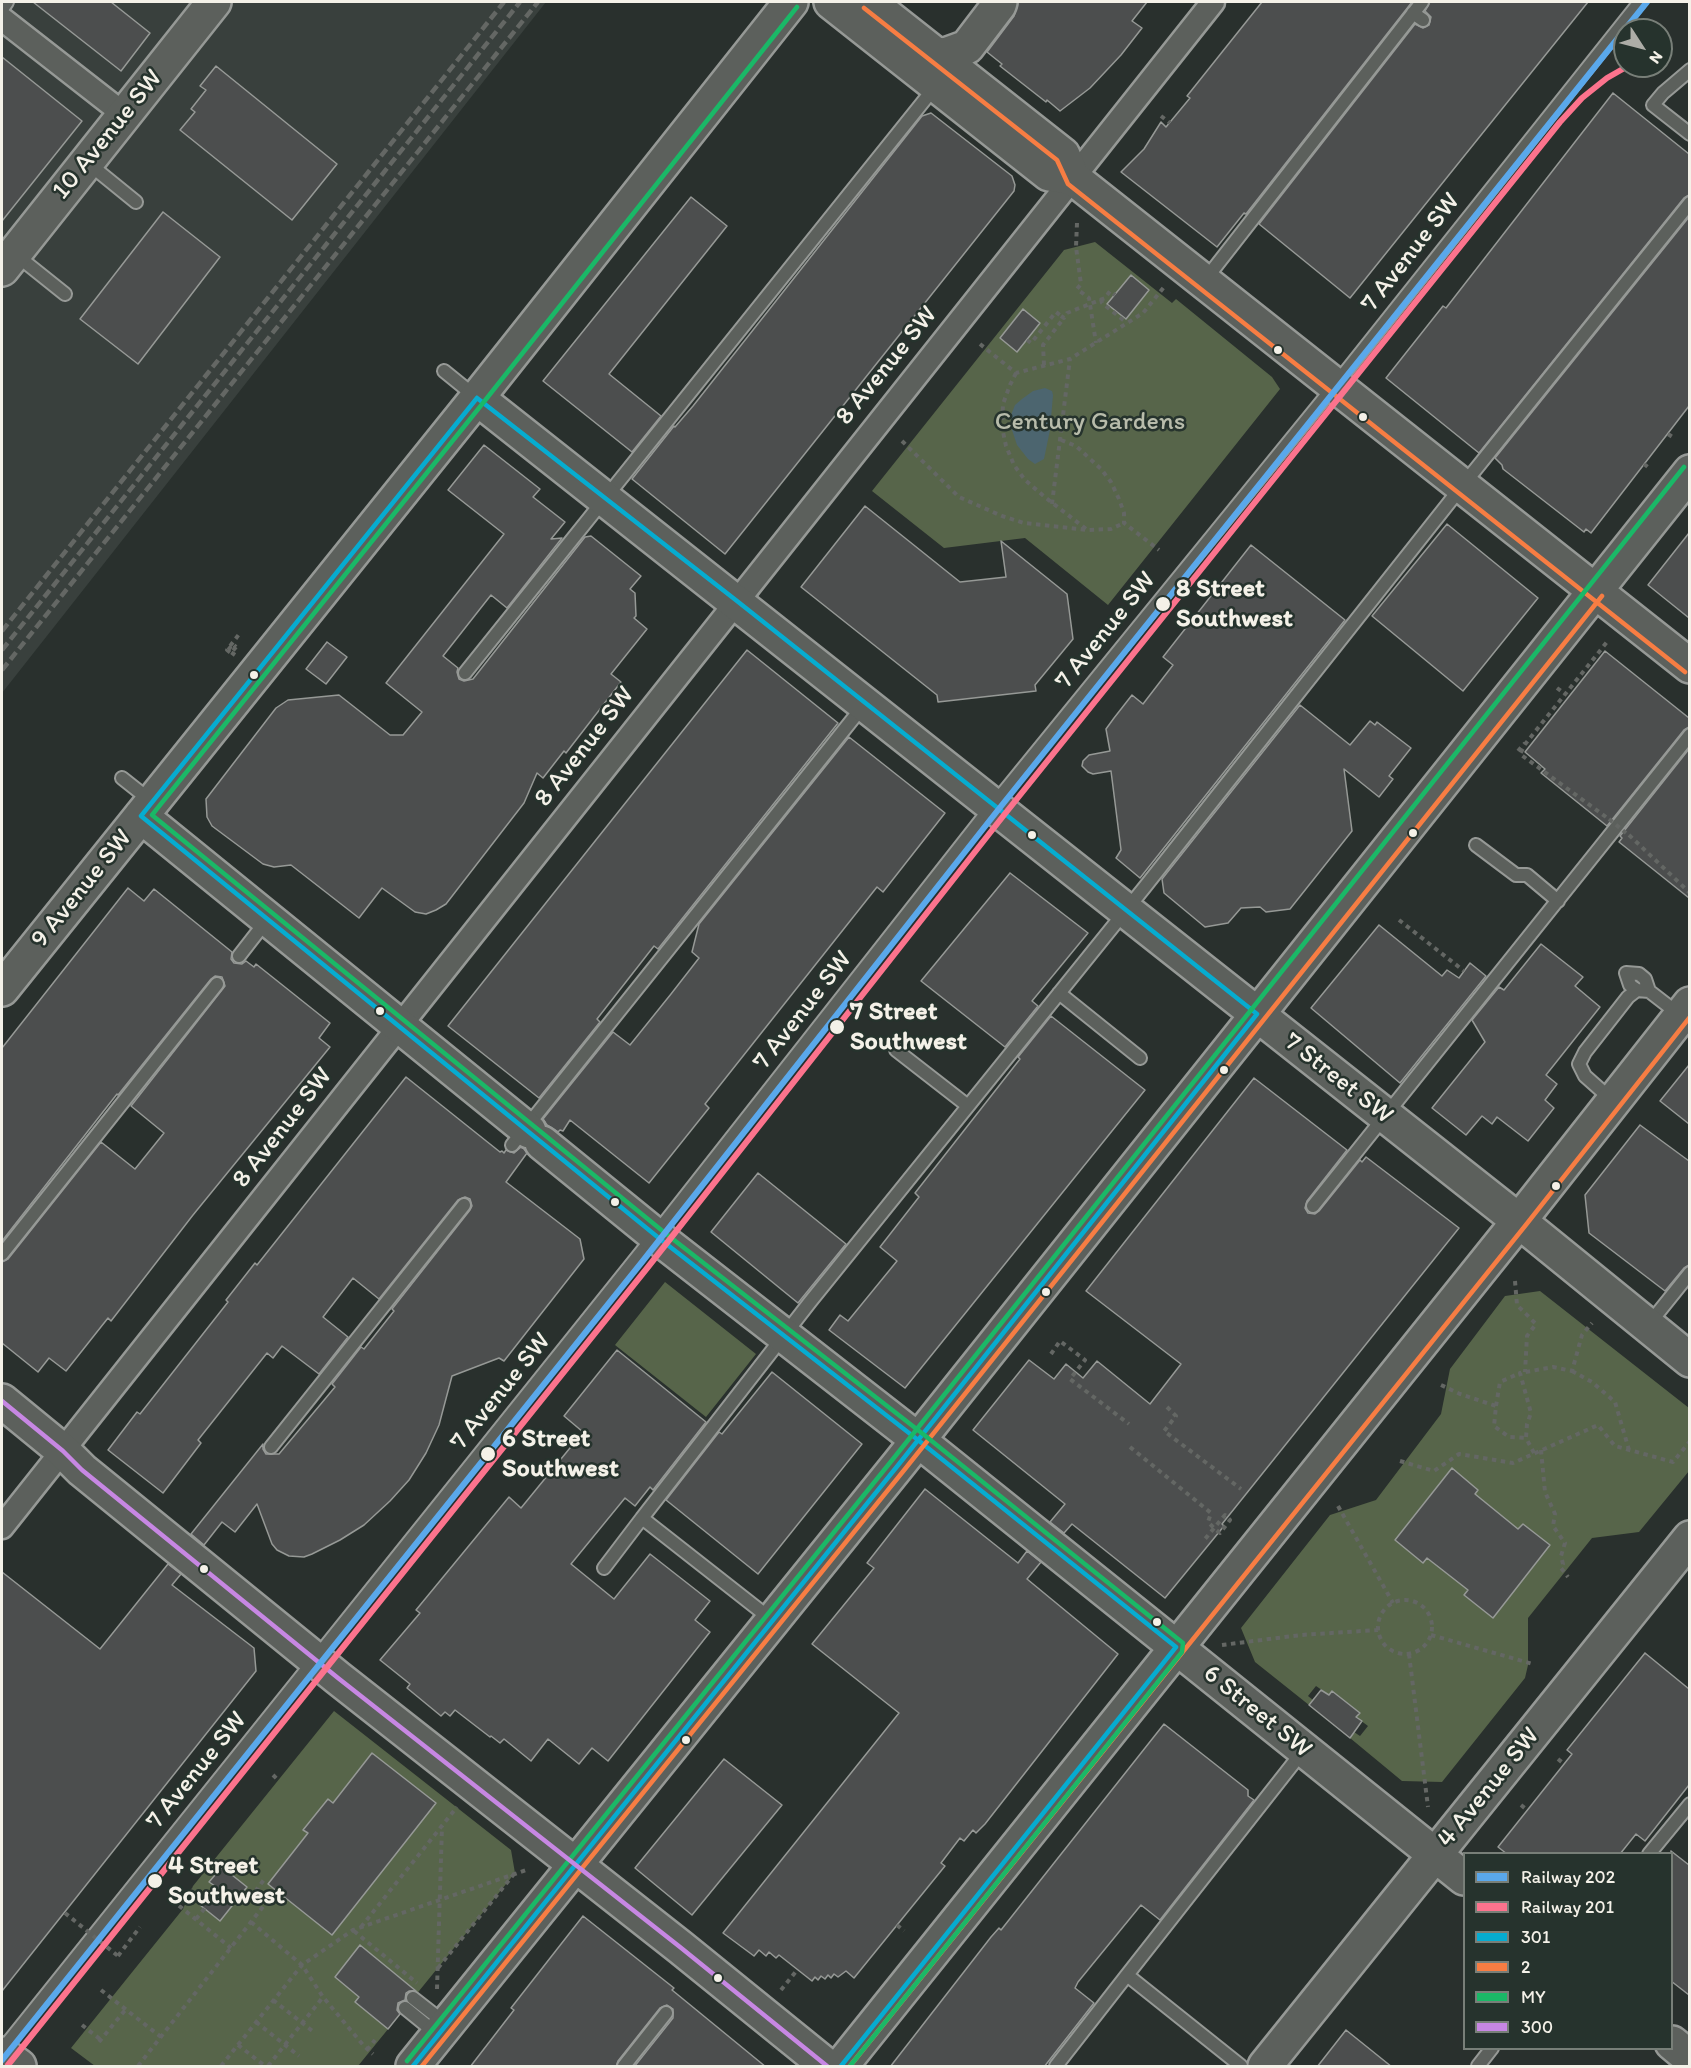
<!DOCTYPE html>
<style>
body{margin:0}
#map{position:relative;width:1691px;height:2068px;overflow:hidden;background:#29302d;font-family:Itim,sans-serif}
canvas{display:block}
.frame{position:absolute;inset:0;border:3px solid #f4f1e8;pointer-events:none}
.legend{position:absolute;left:1463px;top:1852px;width:210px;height:198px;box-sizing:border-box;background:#26332d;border:2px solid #787f78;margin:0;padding:8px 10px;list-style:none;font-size:18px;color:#f4f1e8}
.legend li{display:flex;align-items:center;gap:12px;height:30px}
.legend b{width:30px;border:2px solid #787f78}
.north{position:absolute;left:1613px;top:18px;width:60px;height:60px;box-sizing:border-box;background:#26332d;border:2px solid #787f78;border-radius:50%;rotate:126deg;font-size:16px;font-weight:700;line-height:24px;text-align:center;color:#f4f1e8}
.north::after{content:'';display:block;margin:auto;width:21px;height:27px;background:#adada7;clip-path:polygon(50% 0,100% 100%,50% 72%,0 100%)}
</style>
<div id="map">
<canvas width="1691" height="2068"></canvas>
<div class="frame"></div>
<ul class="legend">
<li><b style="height:8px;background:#5aa8eb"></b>Railway 202</li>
<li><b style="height:8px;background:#fc738d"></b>Railway 201</li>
<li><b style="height:8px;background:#06acd0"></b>301</li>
<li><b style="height:8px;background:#f77d43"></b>2</li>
<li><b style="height:8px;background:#1ab867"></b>MY</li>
<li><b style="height:8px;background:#c787e3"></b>300</li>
</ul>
<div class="north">N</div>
</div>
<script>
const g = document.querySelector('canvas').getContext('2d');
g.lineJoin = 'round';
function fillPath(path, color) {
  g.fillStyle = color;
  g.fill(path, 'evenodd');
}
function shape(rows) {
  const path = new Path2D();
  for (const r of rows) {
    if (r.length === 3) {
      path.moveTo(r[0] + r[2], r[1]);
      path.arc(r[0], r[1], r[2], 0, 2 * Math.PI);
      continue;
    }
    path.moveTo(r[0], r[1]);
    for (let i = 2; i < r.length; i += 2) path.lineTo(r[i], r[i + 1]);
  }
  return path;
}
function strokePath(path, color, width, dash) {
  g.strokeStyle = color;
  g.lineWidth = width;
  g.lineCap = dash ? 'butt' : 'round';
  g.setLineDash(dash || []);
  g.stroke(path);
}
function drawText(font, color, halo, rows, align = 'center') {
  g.font = font + ' Itim,sans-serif';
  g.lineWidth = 5;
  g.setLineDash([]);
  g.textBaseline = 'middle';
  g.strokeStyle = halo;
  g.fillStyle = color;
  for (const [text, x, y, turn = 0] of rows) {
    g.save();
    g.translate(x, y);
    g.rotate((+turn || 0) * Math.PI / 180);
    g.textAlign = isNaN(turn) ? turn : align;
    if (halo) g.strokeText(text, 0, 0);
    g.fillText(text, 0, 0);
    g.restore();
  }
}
fillPath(shape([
 [2,2,546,2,2,693]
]), '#39403d');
fillPath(shape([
 [1095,242,1172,303,1176,299,1272,377,1280,389,1108,605,1025,538,944,548,872,491,1064,250],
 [665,1282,756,1354,706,1417,615,1345],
 [1540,1291,1689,1408,1689,1471,1639,1532,1592,1538,1528,1618,1528,1665,1525,1678,1442,1782,1402,1781,1350,1738,1354,1732,1360,1736,1368,1726,1356,1717,1359,1712,1332,1691,1329,1695,1316,1686,1308,1696,1313,1700,1309,1705,1255,1662,1241,1628,1330,1515,1376,1500,1441,1414,1450,1369,1505,1296],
 [334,1711,511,1850,515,1873,358,2066,95,2066,71,2048,183,1909,193,1886]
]), '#57654a');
fillPath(shape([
 [1045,388,1052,391,1053,395,1050,430,1044,459,1035,464,1028,459,1017,445,1012,430,1011,415,1015,405,1022,399,1033,391]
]), '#4c656f');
const building = shape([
 [33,2,111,2,150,33,121,71,33,2],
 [1018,2,1147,2,1132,21,1142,28,1121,55,1090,88,1060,111,1047,100,1046,102,1000,66,1002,64,987,52,1014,16,1018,2],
 [1262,2,1412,2,1246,214,1244,213,1217,247,1121,172,1144,149,1161,122,1166,127,1190,98,1187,96,1262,2],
 [1430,2,1588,2,1350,298,1259,224,1415,24,1423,28,1429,25,1431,17,1425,11,1430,2],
 [2,57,82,121,2,221,2,57],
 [216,66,337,164,292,220,180,130,195,112,191,109,206,90,200,86,216,66],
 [1613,93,1689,154,1689,195,1684,198,1479,453,1386,378,1443,306,1446,308,1613,93],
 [931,113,1012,176,1015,185,1014,191,725,554,632,479,674,426,675,427,693,406,922,116,931,113],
 [691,197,727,226,609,374,661,416,632,452,543,381,691,197],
 [163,212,220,257,138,364,80,319,163,212],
 [1689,217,1689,406,1591,533,1586,529,1584,532,1503,469,1502,465,1495,458,1689,217],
 [1131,275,1149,290,1126,319,1107,304,1131,275],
 [1023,309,1040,323,1017,352,1000,338,1023,309],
 [484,445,540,489,533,497,565,522,551,539,562,538,507,608,491,595,443,656,458,668,457,672,459,679,464,681,473,679,585,537,591,536,641,576,630,589,635,593,636,616,634,618,647,629,611,674,621,682,566,753,564,751,543,778,537,773,524,803,446,904,436,910,426,914,415,912,382,888,359,918,291,865,274,867,263,864,212,826,207,817,206,799,276,708,288,700,339,695,390,735,403,735,422,712,386,683,504,534,448,490,484,445],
 [865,506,960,582,1006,577,1001,541,1067,594,1073,639,1035,685,1036,691,938,702,937,695,801,587,865,506],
 [1447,524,1538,598,1463,691,1372,616,1447,524],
 [1689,533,1689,618,1648,585,1689,533],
 [1251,545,1345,620,1140,878,1116,858,1121,850,1111,771,1093,774,1088,772,1082,766,1083,761,1089,755,1110,751,1106,729,1114,718,1132,695,1143,704,1173,665,1163,657,1251,545],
 [327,642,347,657,326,684,306,669,327,642],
 [747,650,838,723,658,949,654,946,597,1019,600,1022,539,1098,448,1026,747,650],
 [1605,651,1689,718,1689,727,1684,730,1607,826,1541,773,1545,769,1525,752,1605,651],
 [1300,705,1350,745,1370,721,1375,725,1377,722,1411,748,1389,776,1393,779,1379,797,1344,769,1352,831,1290,909,1266,912,1260,907,1241,908,1228,923,1205,927,1164,893,1162,879,1300,705],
 [849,737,945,813,883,892,877,887,705,1104,709,1108,649,1183,570,1120,563,1131,560,1130,558,1132,547,1125,543,1119,613,1032,630,1045,671,994,699,958,692,952,699,924,849,737],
 [1689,749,1689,898,1619,842,1622,838,1620,836,1689,749],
 [1010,873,1088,933,1032,1001,1038,1006,1005,1047,921,981,1010,873],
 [128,888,144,901,154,889,232,952,231,959,234,963,242,964,246,961,254,967,256,964,330,1023,319,1038,330,1047,193,1215,111,1321,108,1318,66,1371,49,1358,38,1372,2,1343,2,1262,8,1259,101,1142,135,1169,164,1133,131,1106,225,986,222,977,215,976,211,979,118,1095,117,1094,2,1241,2,1048,128,888],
 [1379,925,1442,976,1447,970,1459,978,1470,963,1486,976,1400,1083,1311,1008,1379,925],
 [1541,944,1583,977,1575,986,1600,1007,1546,1075,1557,1084,1545,1100,1554,1108,1528,1141,1497,1117,1492,1124,1482,1116,1466,1135,1432,1108,1485,1042,1472,1020,1499,987,1504,990,1541,944],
 [1051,1016,1145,1090,905,1388,829,1330,840,1315,848,1321,897,1261,880,1247,919,1197,915,1193,1020,1059,1018,1057,1051,1016],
 [1689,1065,1689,1124,1660,1101,1689,1065],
 [406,1077,500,1152,502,1151,504,1153,506,1150,514,1153,521,1147,524,1149,527,1153,506,1182,580,1239,584,1259,504,1361,499,1358,452,1376,439,1425,426,1453,409,1480,390,1501,364,1525,340,1540,312,1554,304,1557,289,1556,277,1550,272,1544,257,1504,235,1532,222,1522,204,1545,191,1534,263,1444,263,1449,266,1454,279,1454,335,1387,332,1384,361,1347,364,1349,394,1311,392,1309,470,1210,472,1206,470,1199,465,1197,458,1200,379,1299,353,1278,323,1317,348,1337,319,1374,282,1346,273,1358,267,1353,198,1440,201,1443,163,1493,108,1450,137,1412,140,1414,228,1302,226,1300,255,1263,257,1265,406,1077],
 [1254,1078,1347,1150,1307,1201,1305,1208,1308,1213,1315,1214,1319,1211,1360,1160,1362,1162,1366,1157,1459,1228,1222,1524,1224,1526,1165,1598,1072,1524,1064,1533,1050,1522,1065,1504,973,1430,1029,1360,1054,1379,1066,1364,1083,1378,1097,1361,1150,1404,1181,1364,1086,1291,1254,1078],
 [1640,1125,1689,1161,1689,1265,1684,1268,1665,1291,1589,1233,1585,1195,1640,1125],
 [758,1173,846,1244,798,1303,711,1232,758,1173],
 [617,1350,706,1422,653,1490,650,1487,635,1506,625,1498,571,1564,614,1599,650,1554,710,1601,695,1620,710,1632,608,1761,592,1748,579,1764,548,1739,531,1761,504,1739,500,1743,491,1736,490,1737,455,1710,450,1716,445,1712,441,1716,407,1688,410,1684,380,1660,420,1613,416,1610,509,1497,521,1508,583,1432,564,1416,617,1350],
 [772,1372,862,1444,758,1574,666,1500,719,1432,722,1434,772,1372],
 [1452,1468,1478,1490,1475,1494,1518,1529,1523,1524,1550,1545,1493,1618,1464,1595,1468,1590,1427,1558,1423,1563,1395,1540,1452,1468],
 [925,1489,1018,1563,1027,1551,1041,1562,1027,1579,1118,1654,985,1824,976,1833,973,1830,964,1841,960,1838,941,1863,945,1866,854,1978,846,1971,838,1977,834,1974,831,1978,828,1975,825,1979,821,1976,818,1980,815,1977,812,1981,779,1955,776,1958,769,1952,766,1956,759,1950,754,1956,723,1933,899,1713,812,1644,874,1568,867,1563,925,1489],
 [168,1564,181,1574,172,1585,254,1648,256,1671,2,1991,2,1572,100,1649,168,1564],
 [1645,1653,1689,1689,1689,1785,1645,1841,1636,1834,1620,1854,1507,1854,1498,1847,1572,1754,1567,1750,1645,1653],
 [1321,1690,1329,1695,1332,1691,1360,1713,1356,1717,1362,1721,1350,1738,1309,1705,1321,1690],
 [1164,1724,1248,1790,1248,1796,1254,1800,1160,1920,1141,1905,1078,1982,1075,1988,1094,2003,1044,2067,890,2067,991,1937,999,1928,1001,1930,1164,1724],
 [372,1753,436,1803,332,1935,268,1884,308,1833,303,1830,328,1799,333,1803,372,1753],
 [724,1759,782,1805,692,1915,635,1868,724,1759],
 [1671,1851,1689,1865,1689,1995,1671,1981,1671,1851],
 [222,1867,247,1887,220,1921,200,1905,215,1886,209,1882,222,1867],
 [583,1916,674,1988,672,1990,766,2067,634,2067,673,2018,673,2009,667,2005,660,2008,618,2061,616,2067,470,2067,514,2010,511,2008,583,1916],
 [360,1945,416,1991,409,1991,406,1993,405,2000,398,2003,397,2010,400,2014,388,2029,355,2002,359,1997,335,1977,360,1945],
 [1346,2030,1392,2067,1317,2067,1346,2030]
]);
fillPath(building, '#4c4e4e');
strokePath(building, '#969996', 1.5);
const lane = shape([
 [2,9,7,2],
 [1413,13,1423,20],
 [1690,70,1663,93,1653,105,1690,134],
 [88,163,136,202],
 [15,254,65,294],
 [1205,280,1422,2],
 [444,371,476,397],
 [465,673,935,87],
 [122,778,151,801],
 [1476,845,1516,875,1527,875,1558,901],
 [239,956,267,920],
 [1649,991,1637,990,1634,988,1630,985,1626,973,1639,974,1645,979,1649,991,1680,1015],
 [1059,993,1140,1058],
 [896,1050,968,1106],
 [1612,1100,1585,1076,1579,1064,1585,1052,1628,997,1637,990],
 [512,1145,864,705],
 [1313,1206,1690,735],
 [2,1254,217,984],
 [1649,1324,1690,1273],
 [271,1447,464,1205],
 [604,1568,642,1518],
 [772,1620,642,1518,810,1302,1144,888,1463,485,1690,203],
 [1649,1854,1690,1804],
 [413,1998,445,2023],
 [405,2008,437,2034],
 [2,2050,655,1235,982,819,1336,384,1640,2],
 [624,2066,666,2013],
 [1056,2066,1127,1975],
 [1241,2066,1127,1975,1303,1751],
 [1478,2066,1492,2048]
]);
const street = shape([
 [2,19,125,115],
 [2,1527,1213,2]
]);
const secondary = shape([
 [831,2,1049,174,1073,178],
 [869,2,1063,155,1073,178,1690,666],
 [935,54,945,55,967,47,999,5,1000,2],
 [2,269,214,2],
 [477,398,1519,1221,1690,1360],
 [141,816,529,1131],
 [2,989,477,398,791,2],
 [542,1143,660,1239,918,1440,1464,1878],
 [2,1401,63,1451,82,1470,338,1678,680,1947,827,2066],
 [1672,2043,1690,2058],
 [2,2054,19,2066],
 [413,2066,899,1464,1690,472],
 [841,2066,1519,1221,1690,1004],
 [1265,2066,1690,1538]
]);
strokePath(lane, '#969996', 16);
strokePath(street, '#969996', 27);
strokePath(secondary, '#969996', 38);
strokePath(shape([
 [1161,116,1170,123],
 [1077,223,1076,247,1081,284,1077,289,1089,298,1096,343],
 [1101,299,1102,303,1127,323],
 [1027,340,1031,343,1056,312,1061,316],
 [980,344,1016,373,1070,359,1143,313,1164,287],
 [1044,365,1043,345,1064,318],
 [1016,373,1010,385,1003,404,1002,427,1006,446,1014,465,1025,480,1046,498,1086,529],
 [1668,434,1674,438],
 [1061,440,1076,446,1101,469,1111,482,1119,499,1124,513,1124,523,1159,550],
 [902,441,959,497,1002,516,1024,523,1087,530,1111,529,1124,523],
 [1644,464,1649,468],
 [1052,504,1070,359],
 [235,655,228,650,233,644,236,647],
 [1557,688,1565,694],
 [1518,751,1525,743],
 [1606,817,1520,754,1526,743,1607,642],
 [1629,835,1690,893],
 [1399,920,1464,971],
 [1515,1281,1517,1305,1536,1324,1527,1336,1525,1372],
 [1051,1354,1060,1341,1085,1360,1070,1379,1129,1424],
 [1572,1371,1592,1382,1615,1402,1629,1450],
 [1441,1385,1460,1394,1496,1406,1494,1426,1509,1437,1526,1438],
 [1496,1406,1500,1382,1520,1373],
 [1167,1407,1176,1416,1164,1431,1241,1489],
 [1130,1447,1211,1513,1208,1522,1215,1529,1220,1533,1230,1520,1225,1515,1205,1539],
 [1541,1450,1545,1492,1555,1514,1553,1526,1565,1543,1561,1556,1563,1564,1561,1568,1568,1577],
 [1534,1453,1526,1438,1527,1424,1531,1413,1520,1373,1553,1367,1572,1371,1582,1335,1592,1323],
 [1400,1461,1434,1471,1459,1454,1513,1463,1598,1425,1615,1446,1673,1462,1690,1441],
 [1338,1506,1393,1603],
 [1405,1627,27],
 [1431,1635,1533,1664],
 [1222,1645,1301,1635,1378,1630],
 [1409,1654,1428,1807],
 [1558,1759,1564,1764],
 [273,1775,278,1780],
 [1521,1805,1527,1810],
 [190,1890,203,1901],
 [172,1900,231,1948],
 [196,1919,205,1908],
 [251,1922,302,1965,323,1997,364,2046,373,2054],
 [897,1925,904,1931],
 [361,1927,457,1807],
 [354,1931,417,1983],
 [118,1956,140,1927],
 [438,1968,514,1874],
 [437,1989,442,1826],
 [101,1990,161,2037],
 [781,1990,798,1969],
 [273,2000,315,2033],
 [256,2022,299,2056],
 [82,2025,101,2040],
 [99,2042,126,2009],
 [238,2045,265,2066],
 [367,2050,375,2040],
 [138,2066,269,1899,257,1889,266,1877],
 [221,2066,302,1965,353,1930,529,1869],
 [268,2066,323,1997]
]), '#646764', 4, [4.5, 4.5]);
strokePath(lane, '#5c605c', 12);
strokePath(street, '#5c605c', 22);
strokePath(secondary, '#5c605c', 33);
strokePath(shape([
 [2,631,504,2],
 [2,650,520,2],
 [2,670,538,2]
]), '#646764', 4.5, [9, 4.5]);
strokePath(shape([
 [1061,316,1064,318,1067,313,1105,298,1110,291,1115,295],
 [236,647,231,653,227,650,240,633],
 [1609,819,1626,833],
 [65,1913,118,1956]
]), '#646764', 4, [4.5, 4.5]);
strokePath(shape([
 [477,398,737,601,1257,1014],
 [141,816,660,1239,918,1440,1176,1647],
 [141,816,477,398],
 [413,2066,899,1464,1257,1014],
 [841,2066,1176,1647]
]), '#06acd0', 4.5);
strokePath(shape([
 [864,8,1057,160,1068,184,1685,672],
 [422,2066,905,1469,1602,596],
 [850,2066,1525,1226,1690,1017]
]), '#f77d43', 4.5);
strokePath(shape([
 [797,7,483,403,152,815,665,1233,923,1434,1183,1643,1182,1652,850,2066],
 [407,2061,893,1459,1684,467]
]), '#1ab867', 4.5);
strokePath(shape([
 [2,1401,63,1451,82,1470,338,1678,680,1947,827,2066]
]), '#c787e3', 4.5);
strokePath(shape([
 [2,2060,642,1262,998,810,1647,2]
]), '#5aa8eb', 6);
strokePath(shape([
 [8,2065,648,1267,1004,815,1560,122,1582,98,1607,78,1628,66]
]), '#fc738d', 6);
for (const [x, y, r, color] of [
 [1278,350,5,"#f4f1e8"],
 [1363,417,5,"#f4f1e8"],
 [1163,604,8,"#f4f1e8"],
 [254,675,5,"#f4f1e8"],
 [1413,833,5,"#f4f1e8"],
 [1032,835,5,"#f4f1e8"],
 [380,1011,5,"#f4f1e8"],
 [837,1027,8,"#f4f1e8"],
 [1224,1070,5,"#f4f1e8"],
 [1556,1186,5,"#f4f1e8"],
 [615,1202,5,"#f4f1e8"],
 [1046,1292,5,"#f4f1e8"],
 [488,1454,8,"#f4f1e8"],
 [204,1569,5,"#f4f1e8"],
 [1157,1622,5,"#f4f1e8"],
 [686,1740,5,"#f4f1e8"],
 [155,1881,8,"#f4f1e8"],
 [718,1978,5,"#f4f1e8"]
]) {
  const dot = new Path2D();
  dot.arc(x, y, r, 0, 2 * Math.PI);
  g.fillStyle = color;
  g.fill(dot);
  strokePath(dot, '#26332d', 2);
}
drawText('26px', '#f4f1e8', '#26332d', [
 ["10 Avenue SW",108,135,-51],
 ["7 Avenue SW",1411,253,-52],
 ["8 Avenue SW",887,366,-51],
 ["7 Avenue SW",1106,631,-51],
 ["8 Avenue SW",585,747,-52],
 ["9 Avenue SW",82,889,-51],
 ["7 Avenue SW",803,1011,-52],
 ["7 Street SW",1338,1079,38],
 ["8 Avenue SW",283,1128,-52],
 ["7 Avenue SW",501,1392,-51],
 ["6 Street SW",1257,1712,39],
 ["7 Avenue SW",197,1771,-51],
 ["4 Avenue SW",1489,1788,-51]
]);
drawText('26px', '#b8bcab', '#26332d', [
 ["Century Gardens",1090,422]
]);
drawText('bold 26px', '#f4f1e8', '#26332d', [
 ["8 Street",1176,589],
 ["Southwest",1176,619],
 ["7 Street",850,1012],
 ["Southwest",850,1042],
 ["6 Street",502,1439],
 ["Southwest",502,1469],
 ["4 Street",168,1866],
 ["Southwest",168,1896]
], 'left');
</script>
